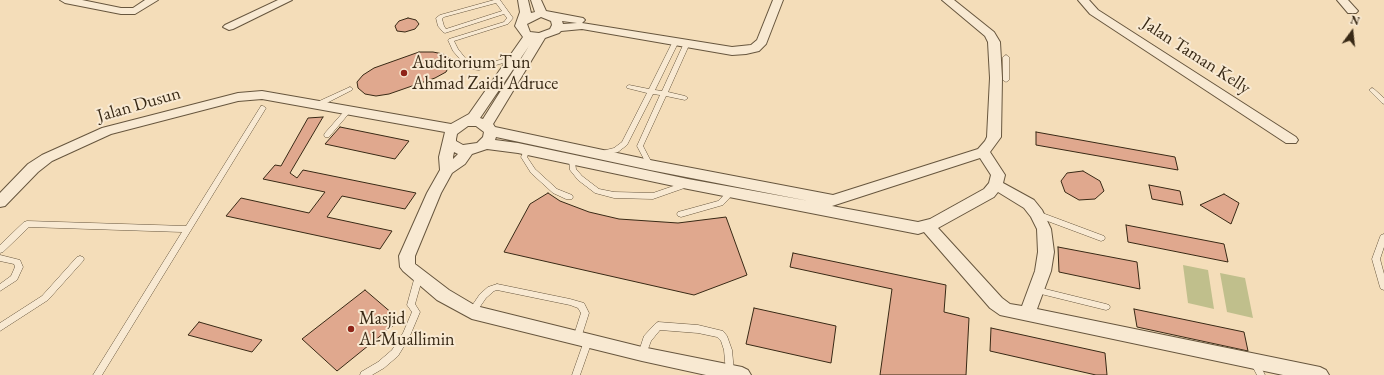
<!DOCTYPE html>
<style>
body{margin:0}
#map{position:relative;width:1384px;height:375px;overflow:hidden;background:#f4ddb9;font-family:"EB Garamond",serif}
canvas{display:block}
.north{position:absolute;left:1332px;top:12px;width:40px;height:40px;-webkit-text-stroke:3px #f8e9d2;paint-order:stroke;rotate:15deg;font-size:11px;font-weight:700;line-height:16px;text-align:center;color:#382915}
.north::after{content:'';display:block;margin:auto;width:14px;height:18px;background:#382915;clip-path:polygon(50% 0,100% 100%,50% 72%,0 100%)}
</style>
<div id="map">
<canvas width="1384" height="375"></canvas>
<div class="north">N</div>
</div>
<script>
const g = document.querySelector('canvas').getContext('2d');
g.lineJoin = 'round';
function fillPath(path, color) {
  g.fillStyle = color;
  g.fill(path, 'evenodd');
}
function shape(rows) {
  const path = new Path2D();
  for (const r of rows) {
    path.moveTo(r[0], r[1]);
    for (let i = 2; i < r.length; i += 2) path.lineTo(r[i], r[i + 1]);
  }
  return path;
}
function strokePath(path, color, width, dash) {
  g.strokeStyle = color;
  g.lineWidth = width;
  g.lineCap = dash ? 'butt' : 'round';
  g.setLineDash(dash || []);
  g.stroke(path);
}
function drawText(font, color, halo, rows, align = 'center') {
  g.font = font + ' "EB Garamond",serif';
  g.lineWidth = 4;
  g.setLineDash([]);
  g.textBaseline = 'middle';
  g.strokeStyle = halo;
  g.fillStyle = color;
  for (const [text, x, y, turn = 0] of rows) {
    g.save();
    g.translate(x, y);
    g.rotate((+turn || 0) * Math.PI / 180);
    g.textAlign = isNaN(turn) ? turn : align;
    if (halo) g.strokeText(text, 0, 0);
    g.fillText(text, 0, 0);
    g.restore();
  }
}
fillPath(shape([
 [1183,265,1208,270,1214,309,1188,303],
 [1220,273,1245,278,1253,318,1227,312]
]), '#c0bf8c');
const building = shape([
 [408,18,416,20,419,24,415,29,405,32,397,31,395,26,399,21,408,18],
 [419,52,433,52,443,54,449,58,450,64,446,72,435,78,389,94,376,96,365,94,358,88,357,82,363,75,374,68,419,52],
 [323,117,290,173,297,178,303,170,416,193,405,209,342,196,327,217,392,231,380,249,226,216,241,198,309,213,325,192,263,179,275,165,281,166,308,118,323,117],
 [340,127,409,141,395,159,325,144,340,127],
 [1036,132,1175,157,1178,170,1036,145,1036,132],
 [1083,171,1100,181,1104,191,1095,199,1079,200,1065,192,1061,181,1067,173,1083,171],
 [1149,185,1180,191,1183,205,1152,199,1149,185],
 [548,193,560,201,589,212,619,219,678,223,726,217,747,275,694,295,504,252,530,204,548,193],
 [1224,194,1239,203,1231,224,1200,205,1224,194],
 [1126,225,1224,244,1228,262,1128,242,1126,225],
 [1058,247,1137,262,1140,289,1059,272,1058,247],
 [793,253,946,285,944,312,969,318,966,375,880,375,892,289,790,267,793,253],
 [365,290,400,320,337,371,302,339,365,290],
 [754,308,836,326,831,363,746,344,754,308],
 [1134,309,1244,332,1248,351,1137,327,1134,309],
 [199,322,262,340,252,352,188,335,199,322],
 [991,328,1105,353,1107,375,1096,375,990,351,991,328]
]);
fillPath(building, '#e0a88e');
strokePath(building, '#382915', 1);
const service = shape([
 [494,0,500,0,513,18,508,24,454,41,458,49,470,64,474,66,479,66,503,59,514,59,517,61,514,63,503,63,479,70,471,69,466,66,453,51,448,40,449,39,504,22,507,18,504,14,445,33,443,32,438,26,436,18,440,15,494,0],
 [496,3,502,11,446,29,444,26,442,19,444,17,496,3],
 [676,39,679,41,655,90,662,91,684,43,687,41,690,43,668,92,685,96,688,98,685,100,666,96,643,146,653,165,652,167,648,167,637,146,660,95,653,94,627,145,618,152,600,156,598,156,597,154,598,152,614,148,622,142,647,93,627,88,626,87,627,86,629,85,649,89,673,41,676,39],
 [1006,55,1009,57,1009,80,1006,82,1003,80,1003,57,1006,55],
 [350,87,353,89,352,90,319,107,315,107,314,105,315,103,350,87],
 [1372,88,1374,89,1384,98,1384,104,1382,103,1369,90,1372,88],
 [261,106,263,106,266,108,102,375,93,375,182,232,29,227,3,252,0,253,0,245,24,222,27,221,186,226,261,106],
 [346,109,350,109,351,111,329,137,325,137,324,135,325,133,346,109],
 [525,148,527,148,530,150,527,157,535,169,557,189,572,195,573,197,572,199,566,199,553,193,531,173,521,157,525,148],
 [570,157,574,157,576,169,582,176,599,189,614,192,653,193,688,181,691,184,690,186,653,199,614,198,595,193,578,180,570,170,569,159,570,157],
 [731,189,735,192,723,205,681,217,678,216,677,214,678,212,718,201,729,190,731,189],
 [1037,211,1104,236,1105,238,1104,240,1101,241,1034,216,1033,214,1034,212,1037,211],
 [1384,234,1384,247,1380,259,1384,274,1384,290,1381,289,1380,287,1372,259,1380,237,1381,235,1384,234],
 [0,255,20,260,23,267,17,280,0,291,0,284,11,276,15,267,14,264,0,261,0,255],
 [80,256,83,257,84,259,83,261,48,300,0,331,0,323,42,296,77,257,80,256],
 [419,273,422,274,423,276,415,304,420,312,409,338,398,356,384,368,372,375,360,375,361,372,378,362,392,350,403,333,412,312,407,305,415,276,416,274,419,273],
 [497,284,570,299,584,303,589,313,580,341,577,342,574,341,573,338,581,313,578,308,570,305,497,290,494,291,486,298,475,314,472,315,469,314,468,312,469,310,480,294,488,287,497,284],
 [1037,287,1106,304,1109,305,1110,307,1109,309,1106,310,1037,293,1034,292,1033,290,1034,288,1037,287],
 [658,322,698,325,723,331,727,336,732,350,734,372,733,375,727,375,726,372,724,350,721,341,717,337,698,333,660,330,651,341,645,357,642,358,639,357,638,354,644,336,655,324,658,322],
 [588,337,591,338,592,341,580,375,572,375,584,341,585,338,588,337],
 [1254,358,1257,359,1265,375,1257,375,1250,362,1251,359,1254,358]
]);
const minor = shape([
 [60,0,82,0,121,8,133,8,145,0,158,0,135,14,121,14,65,3,60,0],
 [278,0,292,0,233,29,229,30,223,27,225,25,278,0],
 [518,0,528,0,531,13,535,12,531,0,541,0,546,11,583,18,585,20,582,23,732,47,751,45,757,40,773,0,783,0,766,44,759,51,746,54,732,55,582,29,561,31,559,33,545,38,493,124,495,127,650,160,833,195,978,149,985,141,987,137,990,78,988,42,985,36,942,0,954,0,994,32,1000,42,1002,78,1001,137,990,152,1005,175,1003,183,1034,200,1042,210,1051,229,1054,252,1051,271,1037,309,1320,367,1326,370,1329,375,1283,375,1000,315,990,308,924,232,918,234,688,189,518,153,487,149,472,154,465,164,452,173,441,193,415,256,415,264,449,290,476,306,642,347,742,367,748,370,751,375,706,375,642,361,472,319,437,300,403,271,400,267,399,256,427,193,440,170,439,157,445,132,262,99,238,101,111,134,52,161,38,172,5,206,0,207,0,193,28,164,42,155,102,128,238,93,262,91,451,124,469,114,523,37,515,26,520,12,518,0],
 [541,17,551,21,552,25,550,29,539,33,530,32,527,24,541,17],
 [562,21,577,23,563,24,562,21],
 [529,46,483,119,480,118,529,46],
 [468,126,476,126,484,132,483,137,477,143,463,145,456,141,456,139,457,134,468,126],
 [496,137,650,170,809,201,688,179,518,143,495,140,496,137],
 [454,152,458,154,453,159,453,157,454,152],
 [980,158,991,175,989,183,984,189,930,219,918,222,832,206,980,158],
 [998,192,1024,208,1031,217,1037,229,1038,252,1035,271,1022,306,1010,304,1002,298,938,228,994,197,998,192],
 [1078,0,1089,0,1098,10,1296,137,1298,140,1296,143,1286,143,1090,14,1078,0],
 [1337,0,1348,0,1358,11,1356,13,1348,13,1337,0]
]);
strokePath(service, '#67563e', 1);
strokePath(minor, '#67563e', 2);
fillPath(service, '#f8e9d2');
fillPath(minor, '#f8e9d2');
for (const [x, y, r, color] of [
 [404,73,4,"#8f2418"],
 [351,329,4,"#8f2418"]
]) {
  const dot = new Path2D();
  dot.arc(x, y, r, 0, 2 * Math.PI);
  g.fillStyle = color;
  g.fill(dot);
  strokePath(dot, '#f8e9d2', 1.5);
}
drawText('18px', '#382915', '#f8e9d2', [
 ["Jalan Taman Kelly",1196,56,33],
 ["Jalan Dusun",139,105,-16]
]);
drawText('18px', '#382915', '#f8e9d2', [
 ["Auditorium Tun",412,63],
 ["Ahmad Zaidi Adruce",412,84],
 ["Masjid",359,319],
 ["Al-Muallimin",359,340]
], 'left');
</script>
